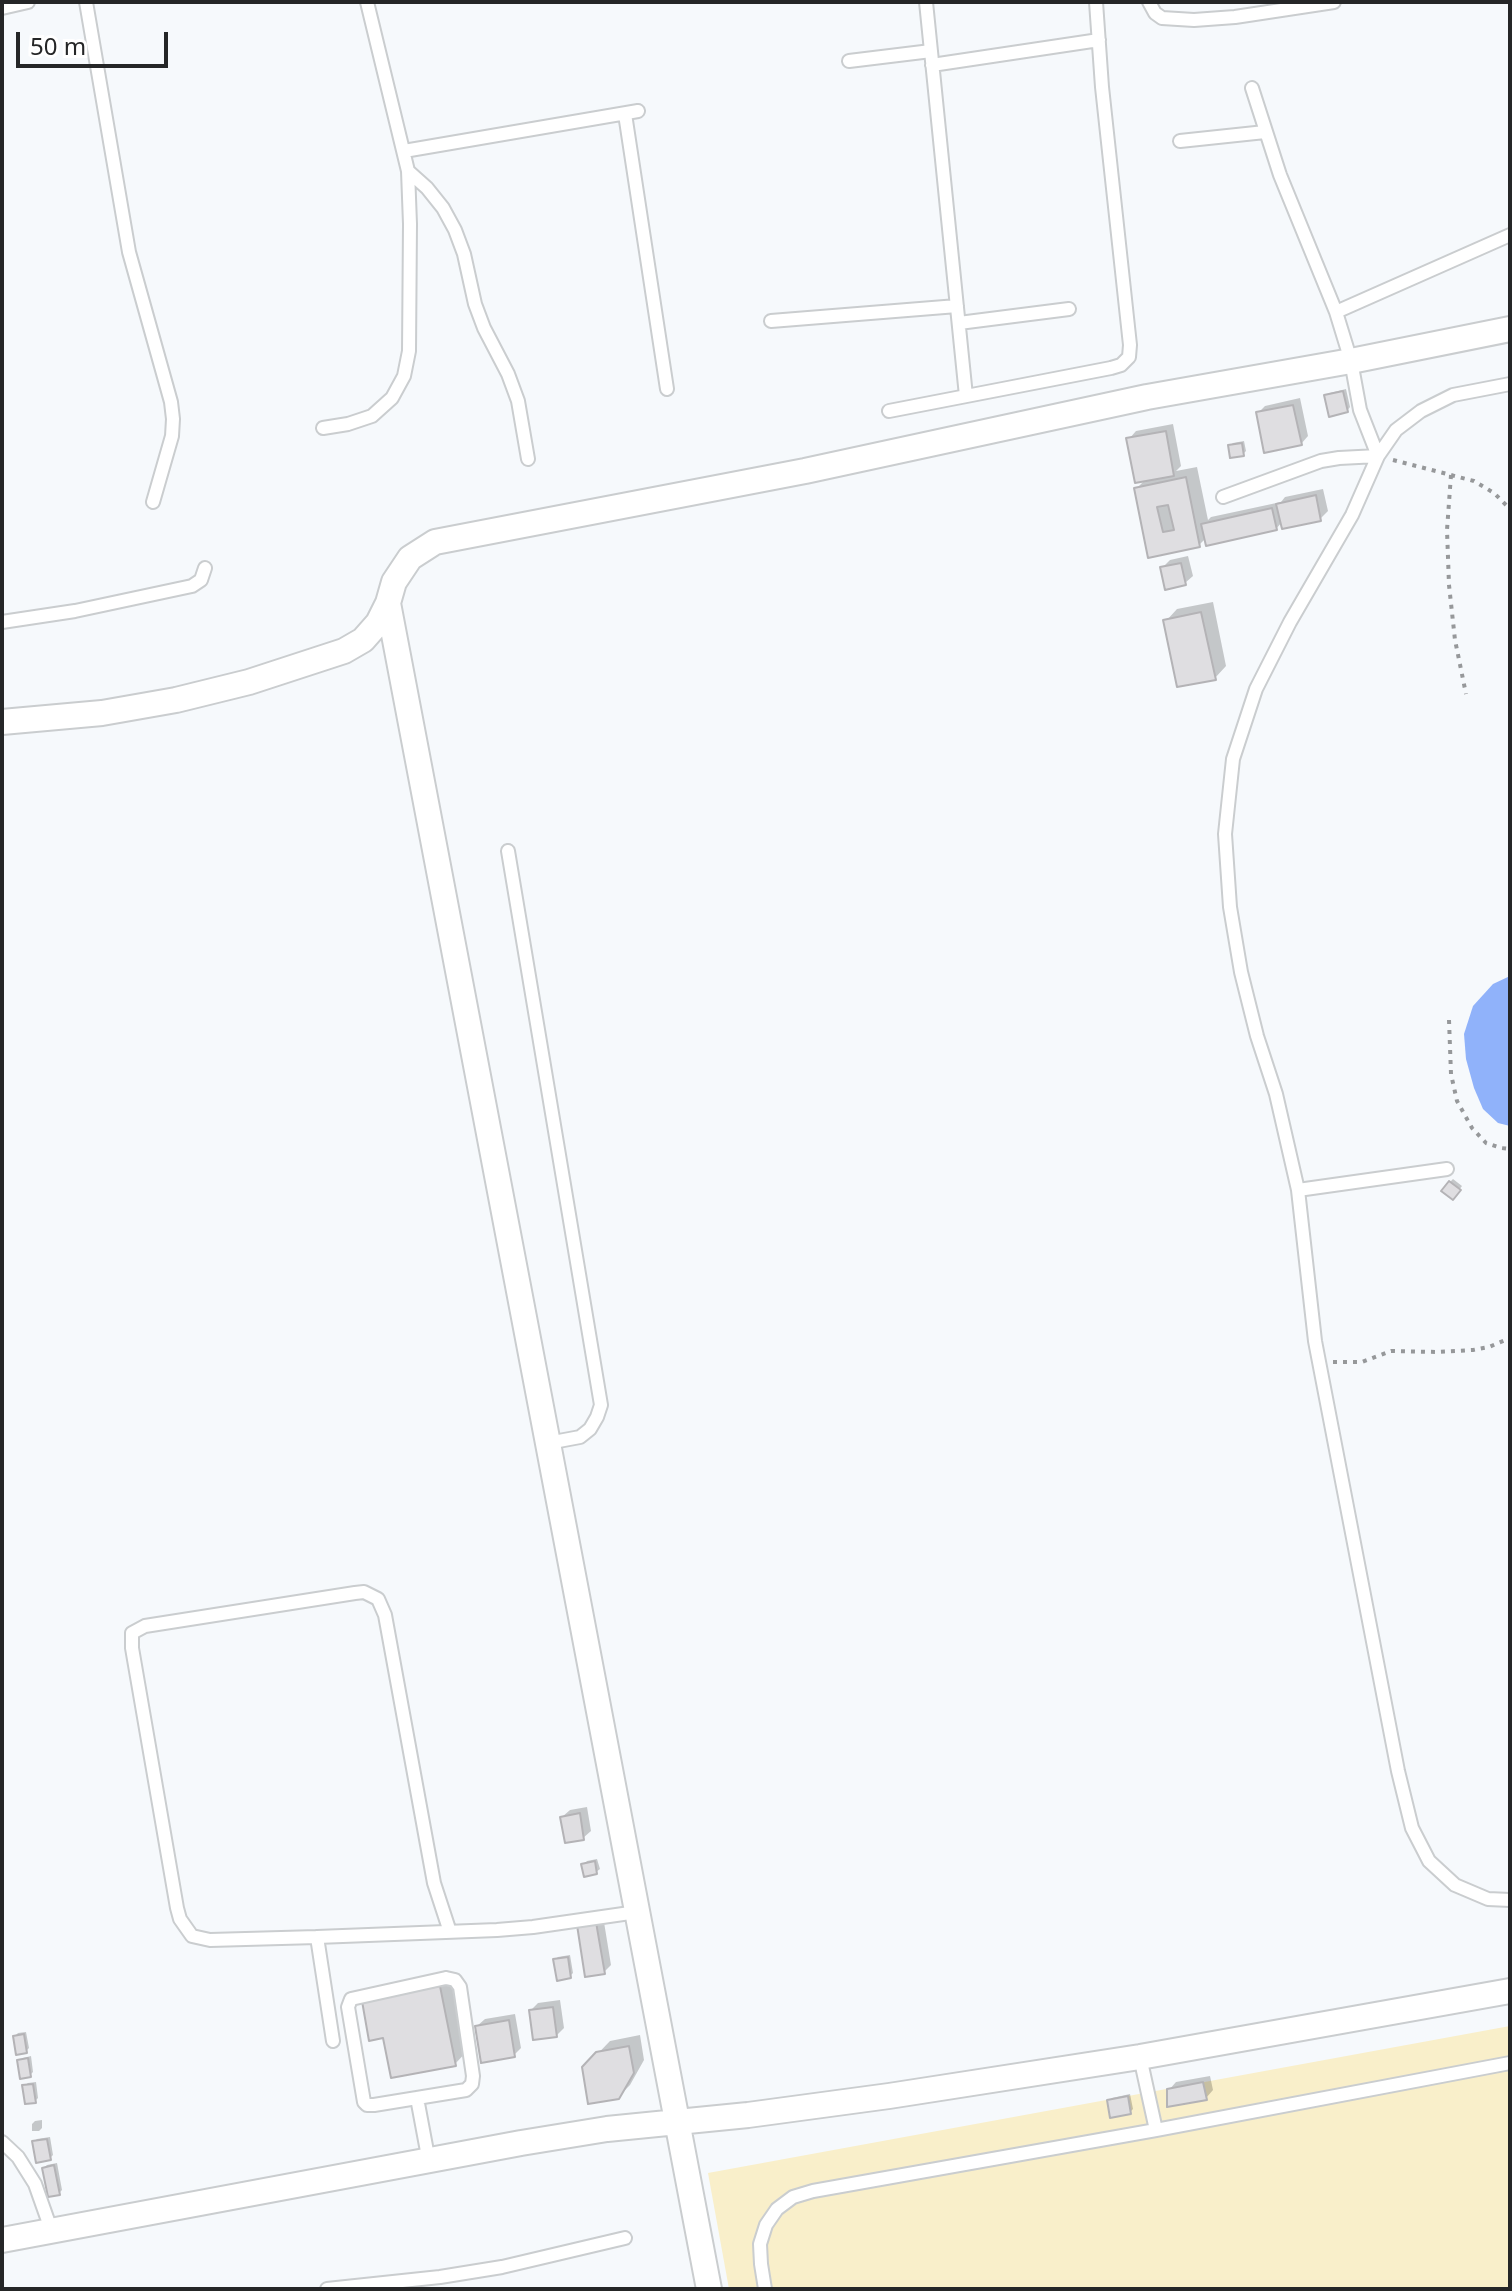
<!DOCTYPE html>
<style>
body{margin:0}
#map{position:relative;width:1512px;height:2291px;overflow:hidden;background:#f6f9fc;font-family:"Noto Sans",sans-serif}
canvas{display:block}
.frame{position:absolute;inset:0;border:4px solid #252627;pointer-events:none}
.scale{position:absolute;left:16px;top:32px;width:152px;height:36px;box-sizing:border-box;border:4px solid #252627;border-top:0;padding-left:10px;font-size:24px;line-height:28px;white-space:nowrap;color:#252627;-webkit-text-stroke:6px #fff;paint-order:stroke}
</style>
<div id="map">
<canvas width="1512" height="2291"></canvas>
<div class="frame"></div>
<div class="scale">50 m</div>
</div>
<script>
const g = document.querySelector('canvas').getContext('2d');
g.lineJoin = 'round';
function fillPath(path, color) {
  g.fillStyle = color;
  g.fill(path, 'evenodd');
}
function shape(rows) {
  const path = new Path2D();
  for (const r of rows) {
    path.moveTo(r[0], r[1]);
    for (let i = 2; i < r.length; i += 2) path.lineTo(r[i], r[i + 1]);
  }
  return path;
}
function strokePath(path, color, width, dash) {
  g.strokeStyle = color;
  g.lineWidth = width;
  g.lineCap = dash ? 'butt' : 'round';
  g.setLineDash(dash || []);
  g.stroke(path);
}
fillPath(shape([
 [1510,2026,1510,2289,729,2289,708,2173]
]), '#f9efca');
fillPath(shape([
 [1510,976,1510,1126,1498,1123,1483,1109,1474,1088,1466,1059,1464,1034,1473,1006,1493,984]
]), '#90b2fa');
fillPath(shape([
 [1346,389,1350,407,1347,411,1326,396,1330,393],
 [1300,398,1308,436,1301,444,1258,413,1265,406],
 [1173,424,1181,466,1176,471,1197,467,1208,520,1211,517,1281,502,1285,497,1323,489,1328,511,1320,519,1282,522,1276,529,1206,538,1199,545,1150,555,1136,489,1146,479,1129,439,1136,431],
 [1244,441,1246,451,1243,454,1230,446,1233,443],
 [1188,556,1193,576,1185,583,1162,568,1170,560],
 [1213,602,1226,666,1215,678,1166,621,1177,609],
 [1453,1179,1462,1186,1456,1194,1450,1182],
 [587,1807,591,1831,583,1838,562,1817,570,1810],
 [597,1859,600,1869,596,1872,584,1865,587,1861],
 [603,1916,611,1965,604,1972,586,1918],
 [570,1955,573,1973,570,1976,555,1960,558,1957],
 [456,1972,470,2048,455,2064,364,2002,380,1986],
 [560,2000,564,2028,556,2036,531,2010,538,2003],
 [515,2014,521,2048,514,2055,477,2026,485,2019],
 [26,2032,29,2048,26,2051,15,2036,18,2033],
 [640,2035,644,2060,630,2085,618,2097,584,2068,610,2041],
 [31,2056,33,2072,30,2075,20,2061,23,2058],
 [1210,2076,1213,2090,1206,2098,1169,2090,1176,2082],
 [36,2082,38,2098,35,2101,24,2086,28,2083],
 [1130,2094,1133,2109,1130,2112,1109,2101,1112,2098],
 [42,2120,42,2128,39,2131,32,2131,32,2124,35,2121],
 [50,2137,53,2155,50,2158,34,2142,37,2139],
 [57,2163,62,2190,59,2193,44,2168,47,2165]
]), '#0003');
const building = shape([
 [1343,391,1348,412,1329,417,1324,395,1343,391],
 [1293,405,1302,445,1264,453,1256,412,1293,405],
 [1166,431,1174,476,1135,483,1126,438,1166,431],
 [1242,443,1244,456,1230,458,1228,445,1242,443],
 [1186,477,1200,547,1148,558,1134,488,1186,477],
 [1168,505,1174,530,1163,532,1157,507,1168,505],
 [1316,495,1321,521,1282,529,1276,504,1316,495],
 [1272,508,1277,530,1206,546,1201,524,1272,508],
 [1181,563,1186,585,1165,590,1160,567,1181,563],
 [1201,612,1216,680,1177,687,1163,620,1201,612],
 [1449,1181,1461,1190,1453,1200,1441,1191,1449,1181],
 [580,1813,584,1840,565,1843,560,1817,580,1813],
 [595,1861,597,1874,584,1877,581,1864,595,1861],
 [596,1922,605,1974,585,1977,577,1925,596,1922],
 [568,1957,571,1978,557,1981,553,1959,568,1957],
 [440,1986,456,2066,391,2078,383,2038,369,2041,362,2001,440,1986],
 [553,2007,557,2037,533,2040,529,2010,553,2007],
 [509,2020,515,2057,481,2063,475,2026,509,2020],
 [24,2034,27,2053,16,2055,13,2036,24,2034],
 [629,2046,634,2073,619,2099,588,2104,582,2067,596,2052,629,2046],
 [28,2058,31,2077,20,2079,17,2060,28,2058],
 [1203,2082,1207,2100,1167,2107,1167,2089,1203,2082],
 [33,2084,36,2103,25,2104,22,2085,33,2084],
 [1128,2096,1131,2114,1110,2118,1107,2100,1128,2096],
 [47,2139,51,2160,36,2163,32,2141,47,2139],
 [54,2165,60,2195,48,2197,42,2168,54,2165]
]);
fillPath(building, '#dfdee1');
strokePath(building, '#b4b3b6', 2);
const lane = shape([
 [86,2,129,252,171,402,173,419,172,436,153,502],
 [926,2,966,396],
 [1149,2,1155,13,1162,18,1194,20,1235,17,1334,2],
 [2,8,28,2],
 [849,61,931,51],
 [932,65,1099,40],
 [625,114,667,389],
 [1180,141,1265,132],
 [404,151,638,111],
 [408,171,427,188,443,208,455,230,464,254,475,304,484,328,508,374,518,401,528,459],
 [1336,312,1510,235],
 [771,321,957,306],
 [959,323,1069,309],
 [1510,384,1453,395,1421,411,1396,430,1378,456,1352,515,1290,622,1256,689,1233,759,1225,834,1230,907,1241,972,1257,1036,1276,1094,1298,1190,1315,1341,1398,1771,1412,1828,1429,1861,1455,1885,1488,1899,1510,1900],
 [889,411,1111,368,1121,365,1129,357,1130,345,1102,87,1096,2],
 [323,428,348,424,372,416,392,398,404,376,409,351,410,224,408,171,367,2],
 [1223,497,1321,461,1339,458,1378,456,1360,410,1351,361,1336,312,1280,175,1252,88],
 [2,622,75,611,192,586,201,580,205,568],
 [508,851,601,1405,597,1417,590,1429,580,1437,548,1443],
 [1298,1190,1447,1169],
 [450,1932,434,1883,385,1615,378,1599,364,1592,355,1593,145,1626,132,1633,132,1648,177,1908,180,1919,192,1936,210,1940,317,1937,497,1930,533,1927,637,1912],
 [317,1937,333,2041],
 [446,1978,455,1980,460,1987,473,2076,472,2084,466,2090,374,2105,367,2105,364,2102,348,2007,351,1999,446,1978],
 [1140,2057,1156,2130],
 [417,2098,429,2162],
 [2,2142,18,2157,35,2184,52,2232],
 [327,2289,440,2277,502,2267,625,2238],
 [765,2289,761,2264,760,2244,766,2225,777,2209,793,2197,813,2191,1156,2130,1510,2063]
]);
const street = shape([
 [388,603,709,2289],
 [2,722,102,713,176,700,249,682,344,651,363,640,378,623,388,603,394,582,410,558,435,542,805,471,1147,397,1351,361,1510,329],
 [2,2240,521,2143,607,2129,748,2115,889,2096,1140,2057,1510,1991]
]);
strokePath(lane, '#cacdcf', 16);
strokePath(street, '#cacdcf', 28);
strokePath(shape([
 [1393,460,1474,481,1494,493,1510,509],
 [1451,475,1447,530,1449,585,1455,640,1466,694],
 [1449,1020,1451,1074,1457,1101,1472,1128,1486,1143,1501,1148,1510,1149],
 [1333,1362,1362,1362,1391,1351,1437,1352,1473,1350,1489,1347,1510,1338]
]), '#96989a', 4, [4, 6]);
strokePath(lane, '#fff', 12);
strokePath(street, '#fff', 24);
</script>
